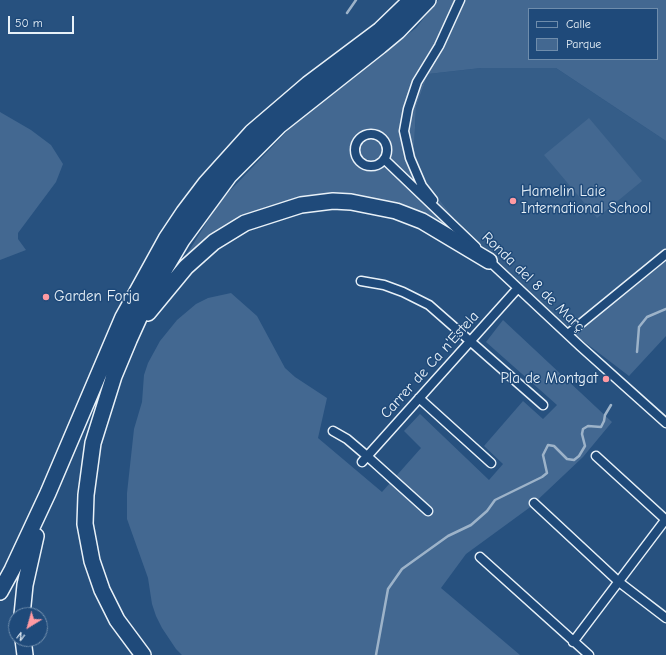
<!DOCTYPE html>
<meta charset="utf-8">
<style>
body{margin:0}
#map{position:relative;width:666px;height:655px;overflow:hidden;background:#27517f;font-family:"Comic Neue",sans-serif}
canvas{display:block}
.legend{position:absolute;left:528px;top:8px;width:130px;height:52px;box-sizing:border-box;background:#1f4a7a;border:1px solid #6f8dac;margin:0;padding:5px 7px;list-style:none;font-size:12px;color:#e8f1f8}
.legend li{display:flex;align-items:center;gap:8px;height:20px}
.legend b{width:20px;border:1px solid #6f8dac}
.north{position:absolute;left:8px;top:607px;width:40px;height:40px;box-sizing:border-box;background:#1f4a7a;border:1px solid #6f8dac;border-radius:50%;rotate:217deg;font-size:11px;font-weight:700;line-height:16px;text-align:center;color:#e8f1f8}
.north::after{content:'';display:block;margin:auto;width:14px;height:18px;background:#ff9aa2;clip-path:polygon(50% 0,100% 100%,50% 72%,0 100%)}
.scale{position:absolute;left:8px;top:16px;width:66px;height:18px;box-sizing:border-box;border:2px solid #e8f1f8;border-top:0;padding-left:5px;font-size:12px;line-height:14px;white-space:nowrap;color:#e8f1f8;-webkit-text-stroke:3px #1f4a7a;paint-order:stroke}
</style>
<div id="map">
<canvas width="666" height="655"></canvas>
<ul class="legend">
<li><b style="height:5px;background:#1f4a7a"></b>Calle</li>
<li><b style="height:11px;background:#436891"></b>Parque</li>
</ul>
<div class="north">N</div>
<div class="scale">50 m</div>
</div>
<script>
const g = document.querySelector('canvas').getContext('2d');
g.lineJoin = 'round';
function fillPath(path, color) {
  g.fillStyle = color;
  g.fill(path, 'evenodd');
}
function shape(rows) {
  const path = new Path2D();
  for (const r of rows) {
    if (r.length === 3) {
      path.moveTo(r[0] + r[2], r[1]);
      path.arc(r[0], r[1], r[2], 0, 2 * Math.PI);
      continue;
    }
    path.moveTo(r[0], r[1]);
    for (let i = 2; i < r.length; i += 2) path.lineTo(r[i], r[i + 1]);
  }
  return path;
}
function strokePath(path, color, width, dash) {
  g.strokeStyle = color;
  g.lineWidth = width;
  g.lineCap = dash ? 'butt' : 'round';
  g.setLineDash(dash || []);
  g.stroke(path);
}
function drawText(font, color, halo, rows, align = 'center') {
  g.font = font + ' "Comic Neue",sans-serif';
  g.lineWidth = 3;
  g.setLineDash([]);
  g.textBaseline = 'middle';
  g.strokeStyle = halo;
  g.fillStyle = color;
  for (const [text, x, y, turn = 0] of rows) {
    g.save();
    g.translate(x, y);
    g.rotate((+turn || 0) * Math.PI / 180);
    g.textAlign = isNaN(turn) ? turn : align;
    if (halo) g.strokeText(text, 0, 0);
    g.fillText(text, 0, 0);
    g.restore();
  }
}
fillPath(shape([
 [481,68,556,68,666,141,666,261,574,334,512,278,454,218,422,178,414,148,416,107,428,74]
]), '#355d88');
fillPath(shape([
 [438,0,666,0,666,141,556,68,481,68,428,74,416,107,414,148,422,178,454,218,441,224,374,200,300,197,236,222,185,257,220,201,299,119,416,28],
 [529,9,657,9,657,59,529,59],
 [0,112,31,130,51,145,63,164,56,182,18,233,18,239,26,250,0,260],
 [589,118,642,181,597,218,544,155],
 [666,261,666,336,629,376,574,334],
 [231,293,257,316,285,368,295,377,327,398,318,438,382,492,421,448,404,431,420,414,489,480,503,464,484,446,523,401,543,419,557,405,486,342,503,320,612,422,583,457,529,508,466,554,441,588,520,655,182,655,176,649,162,628,156,616,152,604,148,578,127,519,127,493,134,429,142,402,144,375,148,363,160,341,177,320,196,304,208,298]
]), '#436891');
strokePath(shape([
 [347,13,356,0],
 [637,352,639,327,647,317,666,309],
 [376,655,388,589,402,569,448,536,471,525,487,511,495,500,542,477,547,473,543,455,548,445,554,446,567,459,574,460,579,456,585,446,582,434,583,429,588,426,601,427,604,421,605,415,611,405]
]), '#9db3c9', 2.5);
const street = shape([
 [371,150,16],
 [384,159,476,247],
 [433,200,422,186,410,158,404,131,408,109,417,82,439,46,460,0],
 [487,259,580,346,666,423],
 [361,281,384,285,403,292,429,305,543,405],
 [568,334,666,254],
 [419,398,491,463],
 [333,431,347,439,367,456,428,511],
 [596,456,666,520],
 [362,462,518,288],
 [534,503,619,582,666,618],
 [480,557,589,655],
 [573,642,666,519]
]);
const highway = shape([
 [148,313,186,267,214,242,245,223,301,205,333,201,351,202,396,211,422,221,489,261],
 [0,592,12,570,48,493,123,317,166,239,184,212,206,183,252,132,308,84,380,30,411,0],
 [22,615,25,585,36,536],
 [23,639,25,655],
 [143,655,117,620,102,590,92,561,85,524,86,495,93,443,114,376,129,340,149,296,182,240,229,176,280,125,380,46,398,31,428,0]
]);
strokePath(street, '#e8f1f8', 11);
strokePath(highway, '#e8f1f8', 18);
strokePath(street, '#1f4a7a', 8);
strokePath(highway, '#1f4a7a', 15);
for (const [x, y, r, color] of [
 [513,201,4,"#ff9aa2"],
 [46,297,4,"#ff9aa2"],
 [606,379,4,"#ff9aa2"]
]) {
  const dot = new Path2D();
  dot.arc(x, y, r, 0, 2 * Math.PI);
  g.fillStyle = color;
  g.fill(dot);
  strokePath(dot, '#1f4a7a', 1.5);
}
drawText('15px', '#e8f1f8', '#1f4a7a', [
 ["Hamelin Laie",521,192],
 ["International School",521,209],
 ["Garden Forja",54,297],
 ["Pla de Montgat",598,379,"right"]
], 'left');
drawText('15px', '#e8f1f8', '#1f4a7a', [
 ["Ronda del 8 de Març",533,282,44],
 ["Carrer de Ca n'Estela",430,365,-48]
]);
</script>
